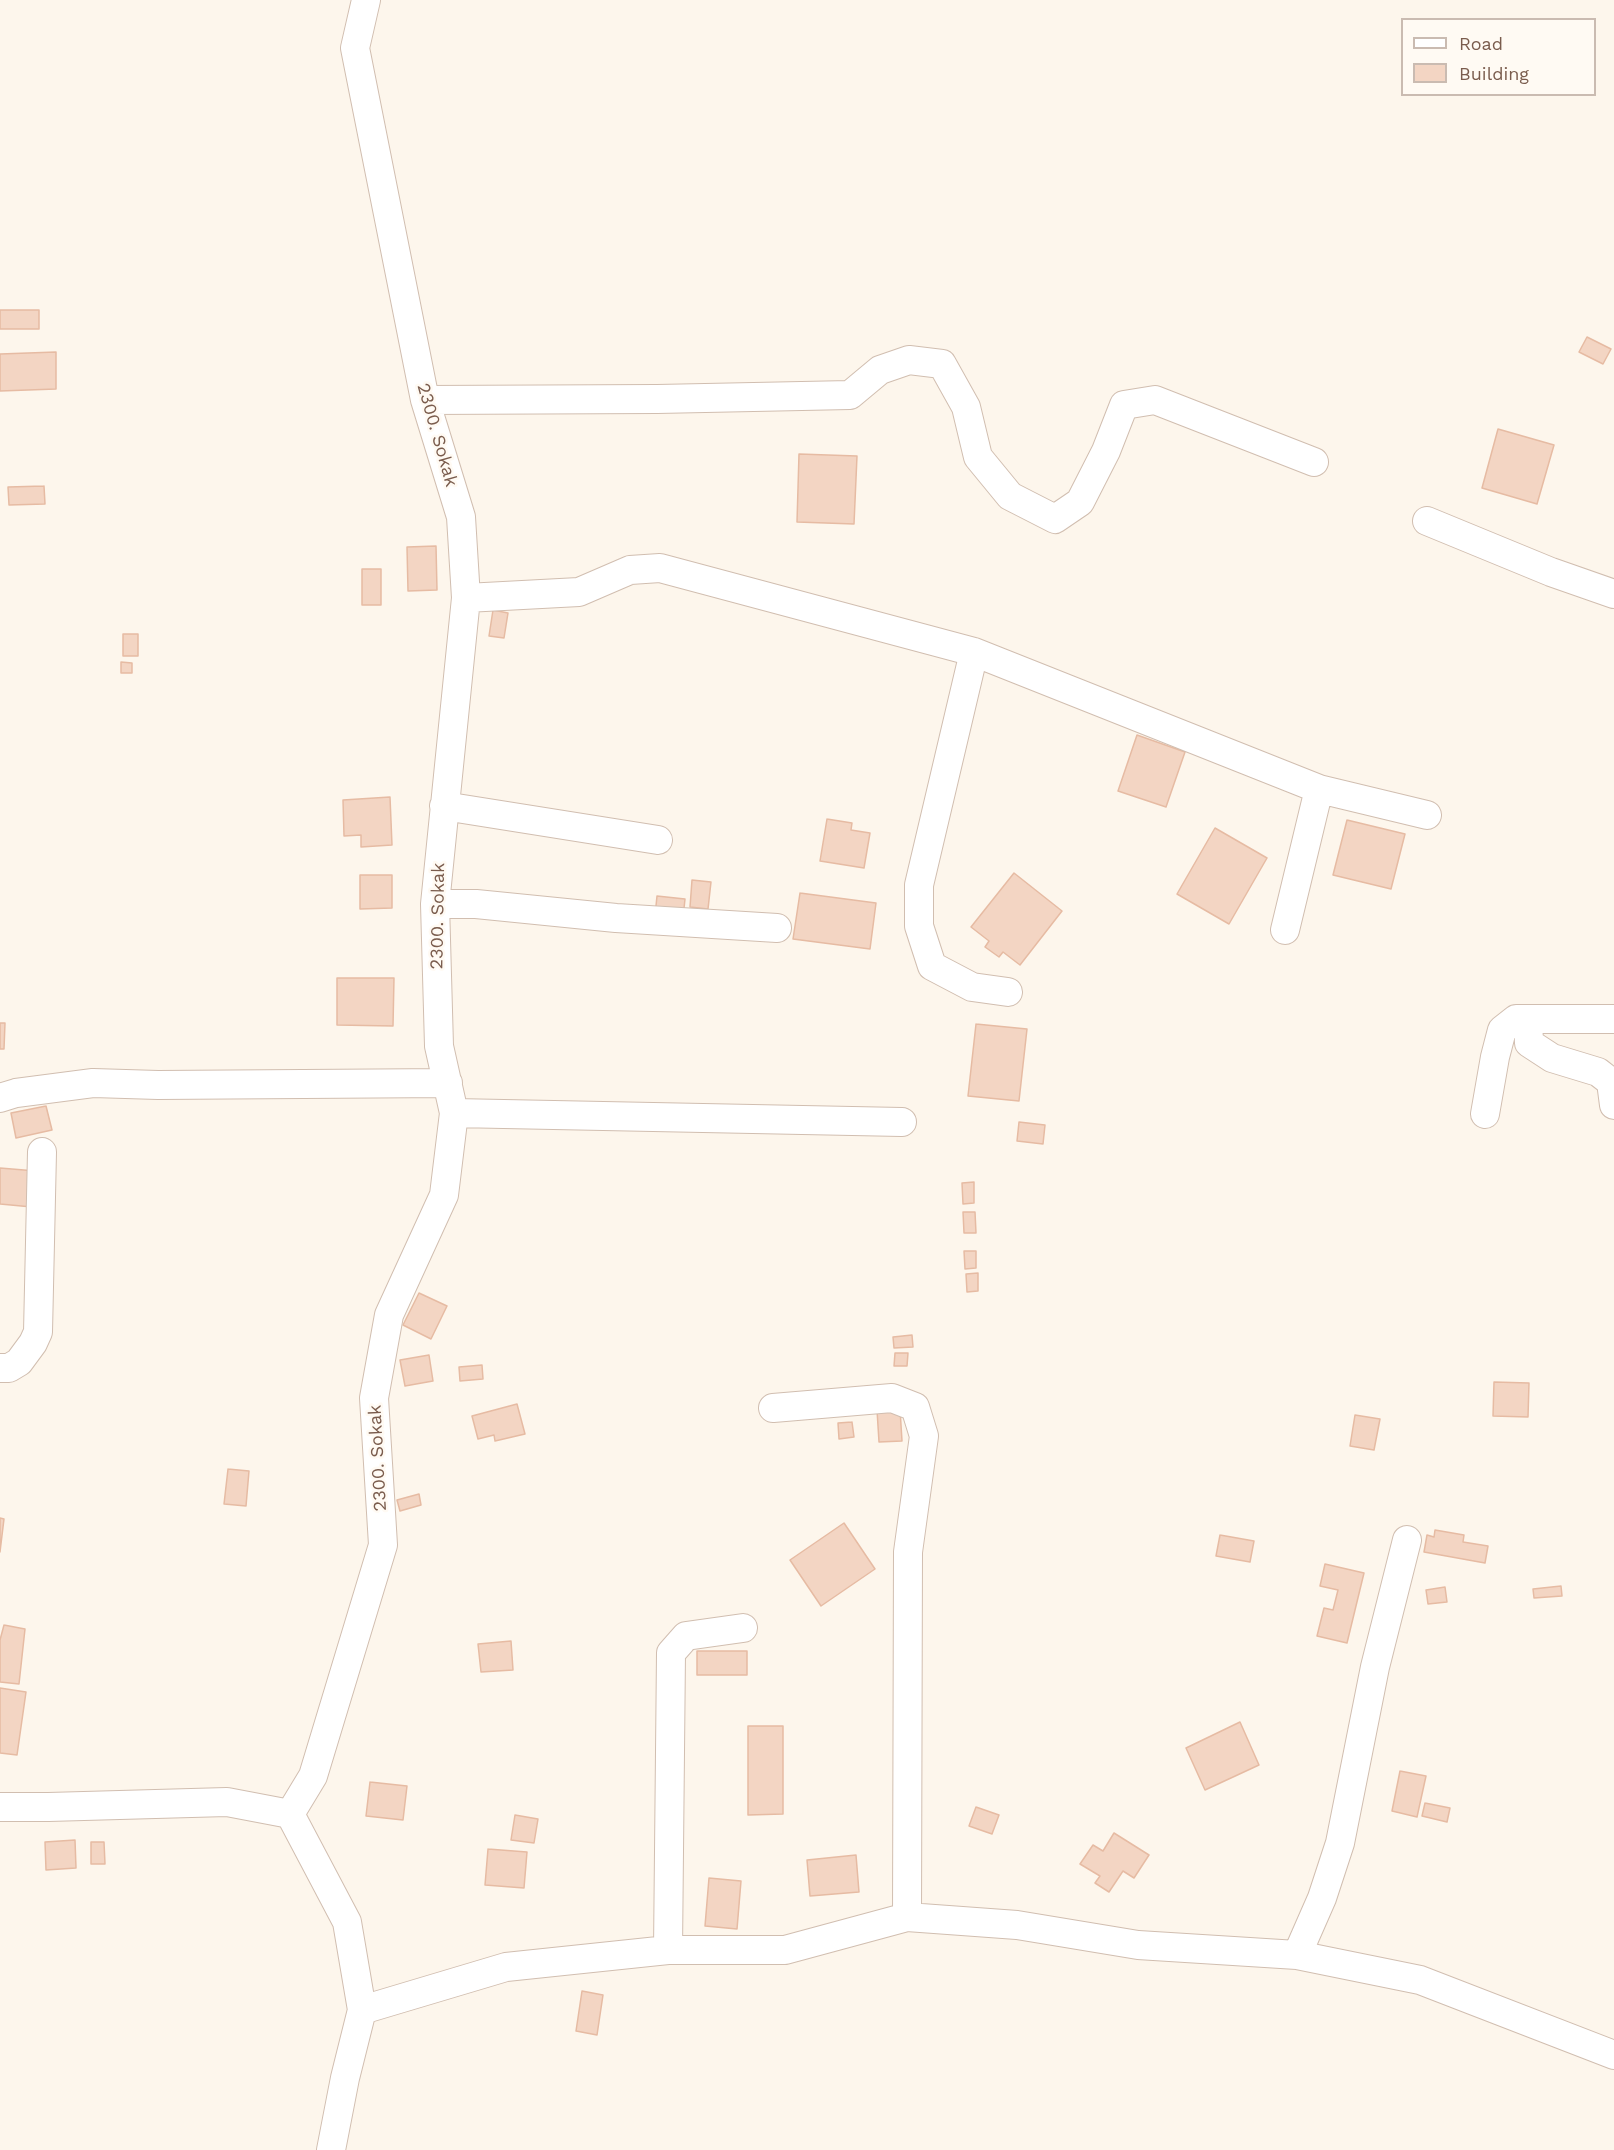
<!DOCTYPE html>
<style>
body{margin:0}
#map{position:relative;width:1614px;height:2150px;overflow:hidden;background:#fdf6ec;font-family:"Work Sans",sans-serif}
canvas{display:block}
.legend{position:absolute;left:1401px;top:18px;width:195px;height:78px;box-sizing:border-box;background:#fffaf3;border:2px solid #cabbb1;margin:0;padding:8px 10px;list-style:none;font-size:18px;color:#7a5c4d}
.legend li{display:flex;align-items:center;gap:12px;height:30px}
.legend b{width:30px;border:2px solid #cabbb1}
</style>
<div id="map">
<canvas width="1614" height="2150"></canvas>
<ul class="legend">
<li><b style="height:8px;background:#fff"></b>Road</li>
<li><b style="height:16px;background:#f3d5c3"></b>Building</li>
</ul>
</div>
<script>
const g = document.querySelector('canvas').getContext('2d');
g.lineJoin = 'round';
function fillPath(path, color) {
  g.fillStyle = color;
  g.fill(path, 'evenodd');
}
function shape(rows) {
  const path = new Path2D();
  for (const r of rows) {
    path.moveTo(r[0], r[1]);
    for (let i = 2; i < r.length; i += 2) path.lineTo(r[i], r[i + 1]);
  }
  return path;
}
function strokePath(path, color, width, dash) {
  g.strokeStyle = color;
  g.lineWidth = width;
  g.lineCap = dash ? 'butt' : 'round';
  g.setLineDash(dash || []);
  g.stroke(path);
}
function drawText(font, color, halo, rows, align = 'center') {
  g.font = font + ' "Work Sans",sans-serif';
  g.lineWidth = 5;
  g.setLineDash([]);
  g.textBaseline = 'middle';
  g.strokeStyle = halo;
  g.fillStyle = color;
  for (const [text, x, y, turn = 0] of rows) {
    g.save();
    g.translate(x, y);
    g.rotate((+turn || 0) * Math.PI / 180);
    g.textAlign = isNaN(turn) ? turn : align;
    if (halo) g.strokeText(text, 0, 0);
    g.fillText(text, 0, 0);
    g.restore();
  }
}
const building = shape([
 [0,310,39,310,39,329,0,329,0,310],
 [1587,337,1611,349,1603,364,1579,352,1587,337],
 [56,352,56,389,0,391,0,354,56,352],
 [1498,429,1554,445,1537,504,1482,488,1498,429],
 [799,454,857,456,854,524,797,522,799,454],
 [44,486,45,504,9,505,8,487,44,486],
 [436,546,437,590,408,591,407,547,436,546],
 [362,569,381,569,381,605,362,605,362,569],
 [493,610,508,613,504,638,489,636,493,610],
 [123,634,138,634,138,656,123,656,123,634],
 [121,662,132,663,132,673,121,673,121,662],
 [1137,735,1185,752,1166,807,1118,791,1137,735],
 [390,797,392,845,361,847,361,835,344,836,343,800,390,797],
 [827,819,852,823,851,830,870,833,864,868,820,861,827,819],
 [1347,820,1405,834,1391,889,1333,875,1347,820],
 [1215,828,1267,858,1229,924,1177,894,1215,828],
 [1014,873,1062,911,1020,965,1003,952,999,957,985,947,989,941,971,927,1014,873],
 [360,875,392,875,392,908,360,909,360,875],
 [692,880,711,882,708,909,690,907,692,880],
 [800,893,876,903,870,949,793,939,800,893],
 [657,896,685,899,683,918,655,916,657,896],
 [337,978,394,978,393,1026,337,1025,337,978],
 [0,1023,5,1023,4,1049,0,1049,0,1023],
 [976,1024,1027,1029,1019,1101,968,1096,976,1024],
 [46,1106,52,1130,16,1138,11,1113,46,1106],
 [1019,1122,1045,1125,1043,1144,1017,1141,1019,1122],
 [0,1168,36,1171,32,1207,0,1204,0,1168],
 [974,1182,974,1203,963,1204,962,1183,974,1182],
 [963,1212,975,1212,976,1233,964,1233,963,1212],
 [964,1251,976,1251,976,1268,965,1269,964,1251],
 [978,1273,978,1291,967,1292,966,1274,978,1273],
 [419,1293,447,1306,431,1339,403,1325,419,1293],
 [912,1335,913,1347,894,1348,893,1337,912,1335],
 [895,1353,908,1353,907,1366,894,1366,895,1353],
 [429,1355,433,1381,405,1386,400,1360,429,1355],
 [482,1365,483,1379,460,1381,459,1367,482,1365],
 [1494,1382,1529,1383,1528,1417,1493,1416,1494,1382],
 [517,1404,525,1434,495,1441,494,1435,478,1439,472,1416,517,1404],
 [900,1409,902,1441,879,1442,877,1410,900,1409],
 [1355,1415,1380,1419,1374,1450,1350,1446,1355,1415],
 [852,1422,854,1437,839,1439,838,1423,852,1422],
 [228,1469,249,1471,246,1506,224,1504,228,1469],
 [419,1494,421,1505,400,1511,397,1500,419,1494],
 [0,1518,4,1519,0,1552,0,1518],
 [844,1523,875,1569,821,1606,790,1560,844,1523],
 [1435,1530,1464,1535,1463,1542,1488,1546,1485,1563,1424,1552,1427,1535,1434,1537,1435,1530],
 [1220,1535,1254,1541,1250,1562,1216,1556,1220,1535],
 [1325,1564,1364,1573,1347,1643,1317,1636,1324,1608,1333,1610,1338,1590,1320,1586,1325,1564],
 [1561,1586,1562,1596,1534,1598,1533,1589,1561,1586],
 [1445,1587,1447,1602,1428,1604,1426,1590,1445,1587],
 [4,1625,25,1629,19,1684,0,1682,0,1640,4,1625],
 [511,1641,513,1670,481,1672,478,1644,511,1641],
 [697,1651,747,1651,747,1675,697,1675,697,1651],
 [0,1688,26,1692,17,1755,0,1753,0,1688],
 [1240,1722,1259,1765,1205,1790,1186,1748,1240,1722],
 [748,1726,783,1726,783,1814,748,1815,748,1726],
 [1400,1771,1426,1776,1417,1817,1392,1811,1400,1771],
 [370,1782,407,1786,403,1820,366,1816,370,1782],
 [1425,1803,1450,1808,1447,1822,1422,1816,1425,1803],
 [976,1807,999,1815,992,1834,969,1826,976,1807],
 [515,1815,538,1819,534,1843,511,1840,515,1815],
 [1114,1833,1149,1855,1134,1878,1123,1871,1109,1892,1095,1883,1100,1876,1080,1864,1093,1845,1103,1851,1114,1833],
 [75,1840,76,1868,46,1870,45,1842,75,1840],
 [91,1842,104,1842,105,1864,91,1864,91,1842],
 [488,1849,527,1852,524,1888,485,1885,488,1849],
 [856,1855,859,1892,810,1896,807,1860,856,1855],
 [709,1878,741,1881,737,1929,705,1926,709,1878],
 [582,1991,603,1995,597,2035,576,2031,582,1991]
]);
fillPath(building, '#f3d5c3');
strokePath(building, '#e6bba3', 1.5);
const minor = shape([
 [425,400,657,399,850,395,880,370,909,360,942,364,966,407,978,457,1010,496,1055,519,1080,502,1106,451,1124,405,1155,400,1314,462],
 [1427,521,1551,572,1614,594],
 [466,598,579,592,630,570,660,568,974,652,1319,789,1427,815],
 [974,652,919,885,919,926,932,966,972,987,1008,992],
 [444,806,658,840],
 [435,904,476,904,616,918,777,928],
 [1285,930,1319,789],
 [1528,1019,1529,1043,1552,1058,1598,1072,1611,1082,1614,1105],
 [0,1098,16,1093,93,1083,158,1085,448,1083],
 [454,1113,902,1122],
 [1485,1114,1495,1057,1502,1030,1516,1019,1614,1019],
 [0,1368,9,1368,19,1362,33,1343,38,1332,42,1152],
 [773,1408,892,1398,915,1407,924,1436,908,1552,907,1917],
 [0,1807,48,1807,227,1802,290,1814,347,1922,362,2010,345,2078,331,2150],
 [290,1814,313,1776,383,1545,374,1398,389,1315,444,1195,454,1113,439,1046,435,904,466,598,461,517,425,400,355,48,366,0],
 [668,1950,671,1653,686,1636,743,1628],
 [1297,1955,1322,1898,1340,1843,1375,1667,1407,1540],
 [362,2010,506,1967,668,1950,785,1950,907,1917,1017,1925,1138,1945,1297,1955,1420,1980,1614,2055]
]);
strokePath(minor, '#d1beb0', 30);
strokePath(minor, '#fff', 28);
drawText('18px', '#7a5c4d', '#fffaf3', [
 ["2300. Sokak",437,435,74],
 ["2300. Sokak",438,916,-89],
 ["2300. Sokak",378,1458,-93]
]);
</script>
